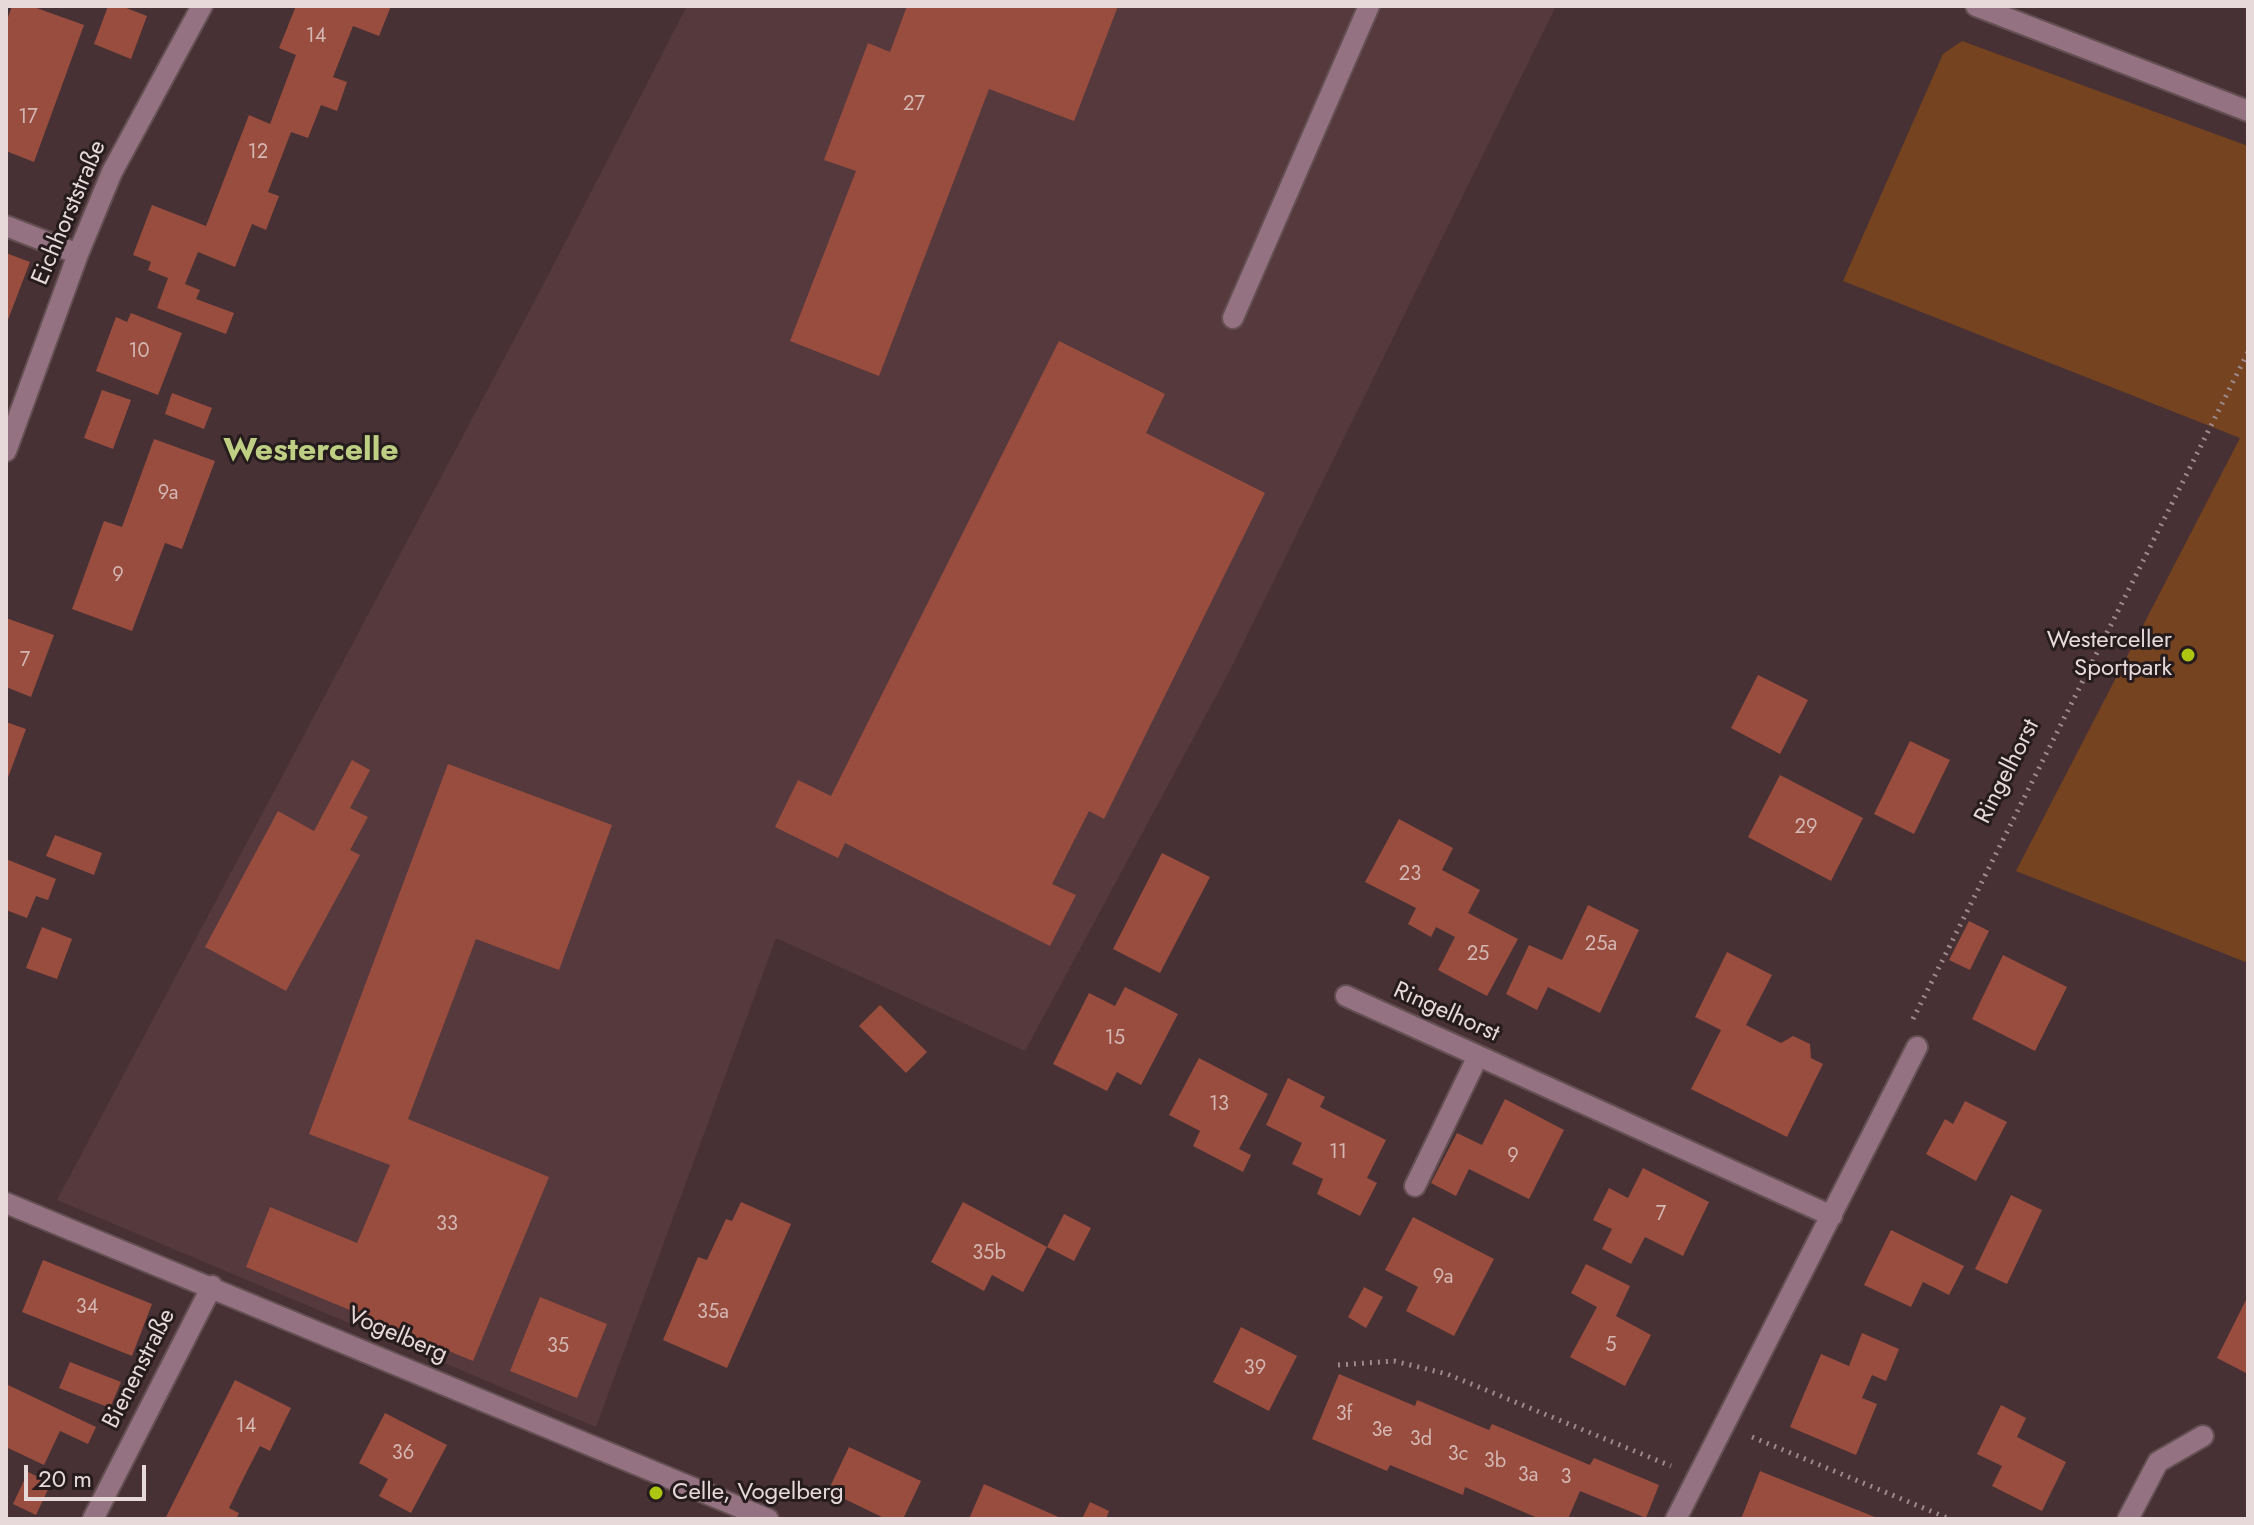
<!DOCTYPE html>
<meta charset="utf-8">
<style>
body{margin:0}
#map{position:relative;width:2254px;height:1525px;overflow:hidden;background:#473134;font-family:Jost,sans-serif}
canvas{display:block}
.frame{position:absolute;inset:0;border:8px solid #e7d9da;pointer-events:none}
.scale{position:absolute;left:24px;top:1465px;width:122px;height:36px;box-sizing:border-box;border:4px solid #e7d9da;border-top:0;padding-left:10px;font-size:24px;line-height:28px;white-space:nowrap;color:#e7d9da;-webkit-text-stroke:6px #261c1d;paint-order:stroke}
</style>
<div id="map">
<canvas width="2254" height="1525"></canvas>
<div class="frame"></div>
<div class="scale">20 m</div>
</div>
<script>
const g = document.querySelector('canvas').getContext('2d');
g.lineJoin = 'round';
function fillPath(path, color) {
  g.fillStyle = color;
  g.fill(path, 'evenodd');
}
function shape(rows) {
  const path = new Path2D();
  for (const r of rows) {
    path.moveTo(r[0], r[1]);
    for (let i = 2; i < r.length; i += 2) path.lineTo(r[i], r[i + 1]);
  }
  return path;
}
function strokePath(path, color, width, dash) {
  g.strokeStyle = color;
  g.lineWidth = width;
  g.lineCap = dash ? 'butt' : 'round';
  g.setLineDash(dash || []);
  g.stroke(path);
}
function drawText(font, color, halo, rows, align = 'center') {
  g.font = font + ' Jost,sans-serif';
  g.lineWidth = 6;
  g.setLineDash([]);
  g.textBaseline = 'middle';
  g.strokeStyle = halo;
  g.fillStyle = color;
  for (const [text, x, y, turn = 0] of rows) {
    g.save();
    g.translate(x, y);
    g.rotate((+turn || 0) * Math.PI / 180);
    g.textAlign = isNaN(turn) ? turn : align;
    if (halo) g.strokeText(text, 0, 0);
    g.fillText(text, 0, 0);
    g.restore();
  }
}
fillPath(shape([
 [687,6,1556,6,1230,670,1025,1051,776,938,596,1427,57,1200,541,289]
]), '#56393d');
fillPath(shape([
 [1962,41,2248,146,2248,963,2016,871,2240,438,1843,281,1943,54]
]), '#75431f');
fillPath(shape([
 [12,6,31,6,84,25,34,162,6,151,6,66,8,59,6,58,6,23],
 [108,6,121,6,147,16,131,59,94,44],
 [296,6,391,6,379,36,353,26,333,77,347,82,337,111,321,105,308,138,291,132,268,192,279,196,266,230,252,224,235,267,198,252,185,284,200,290,196,299,234,313,226,334,157,308,168,278,148,270,151,262,133,255,152,205,206,226,249,115,270,124,296,55,279,48],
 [907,6,1118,6,1074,121,989,89,879,376,790,341,856,171,824,160,868,43,890,52],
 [6,253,30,262,6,325],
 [131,313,182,333,158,395,96,371,116,317,127,322],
 [1059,341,1165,394,1146,433,1265,493,1104,819,1089,811,1052,884,1076,895,1050,946,845,843,838,858,775,827,798,780,831,796],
 [102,390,131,400,113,449,84,438],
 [172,393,212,408,204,429,165,414],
 [154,439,215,461,182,549,165,543,132,631,72,609,104,521,122,527],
 [6,618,54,635,31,697,6,687],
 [1758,675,1808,700,1780,754,1731,728],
 [6,722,26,729,6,783],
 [1910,741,1950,760,1914,834,1874,814],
 [352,760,370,770,350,808,368,817,350,850,360,855,286,991,205,947,278,811,314,831],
 [448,764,612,825,559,970,476,939,408,1119,549,1177,473,1361,246,1267,270,1207,357,1243,390,1165,309,1134],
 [1780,775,1863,818,1831,881,1748,837],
 [1399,819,1453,848,1442,870,1480,890,1468,913,1518,939,1487,996,1438,970,1455,937,1436,927,1431,937,1408,924,1416,908,1365,882],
 [55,835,102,853,94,875,46,856],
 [1162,853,1210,877,1160,973,1113,949],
 [6,859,56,879,48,900,36,896,27,918,6,910],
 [1588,905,1639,930,1600,1013,1548,987,1537,1010,1506,994,1529,945,1562,960],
 [1969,921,1989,931,1970,970,1949,960],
 [42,927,72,939,57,979,26,968],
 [1727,952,1772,975,1746,1025,1781,1043,1793,1036,1810,1044,1811,1058,1823,1064,1787,1137,1691,1089,1721,1030,1695,1017],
 [2003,955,2067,987,2035,1051,1972,1019],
 [1125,987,1178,1014,1141,1085,1117,1072,1107,1091,1053,1064,1089,993,1115,1006],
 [880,1005,927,1052,906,1073,859,1026],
 [1199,1058,1268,1094,1239,1149,1251,1155,1243,1172,1193,1146,1200,1131,1169,1115],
 [1288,1078,1325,1097,1320,1107,1386,1140,1367,1178,1377,1183,1360,1216,1317,1194,1323,1179,1292,1164,1302,1143,1266,1125],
 [1505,1099,1564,1130,1529,1199,1469,1169,1456,1196,1431,1183,1457,1133,1482,1145],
 [1965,1101,2007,1122,1976,1181,1926,1154,1945,1119,1953,1124],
 [1643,1168,1709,1202,1683,1256,1645,1237,1631,1264,1602,1249,1612,1229,1593,1220,1609,1188,1628,1198],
 [2011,1195,2042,1210,2007,1284,1975,1269],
 [741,1202,791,1224,727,1368,663,1340,698,1257,707,1260,726,1219,732,1221],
 [963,1202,1047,1247,1023,1292,992,1275,984,1291,931,1262],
 [1064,1214,1091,1228,1074,1261,1047,1247],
 [1413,1217,1494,1259,1454,1336,1406,1311,1418,1287,1385,1270],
 [1891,1230,1964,1266,1949,1295,1923,1282,1911,1307,1864,1285],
 [43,1260,152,1304,132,1356,22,1312],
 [1586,1264,1630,1286,1616,1316,1651,1335,1625,1386,1570,1357,1597,1307,1571,1293],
 [1364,1287,1383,1297,1366,1328,1348,1317],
 [2248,1296,2248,1374,2217,1358],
 [540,1297,607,1324,577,1398,510,1371],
 [1241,1327,1297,1356,1269,1411,1213,1382],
 [1862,1333,1899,1349,1886,1381,1872,1375,1862,1398,1877,1404,1856,1455,1790,1427,1821,1354,1849,1366],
 [70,1362,121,1382,110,1408,59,1388],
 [1339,1374,1415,1406,1417,1400,1489,1430,1492,1424,1590,1465,1594,1458,1659,1485,1646,1518,1580,1491,1568,1519,1540,1519,1465,1487,1463,1495,1390,1465,1387,1471,1312,1439],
 [235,1380,291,1408,270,1451,260,1446,244,1477,229,1508,239,1513,236,1519,165,1519],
 [6,1384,96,1427,88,1444,60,1431,44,1465,6,1447],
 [2001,1405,2026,1418,2017,1437,2066,1462,2042,1511,1992,1486,2002,1466,1977,1454],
 [385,1413,447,1445,411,1513,379,1496,388,1479,359,1463],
 [849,1447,921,1481,903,1519,886,1519,828,1491],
 [1760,1471,1797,1486,1880,1519,1741,1519],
 [28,1472,51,1483,36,1515,13,1504],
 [984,1484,1063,1519,969,1519],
 [1090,1502,1109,1511,1106,1519,1082,1519]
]), '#994d3e');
const minor = shape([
 [1976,6,2248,111],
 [6,226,78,254],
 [1233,318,1369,6],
 [6,451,78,254,112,172,202,6],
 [1346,996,1832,1216],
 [1415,1186,1478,1056],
 [6,1203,768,1519],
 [93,1519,212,1286],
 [1676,1519,1917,1047],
 [2128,1519,2158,1462,2203,1436]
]);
strokePath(minor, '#644f52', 24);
strokePath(shape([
 [1913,1019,2248,352],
 [1338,1365,1394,1361,1447,1374,1671,1466],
 [1752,1437,1950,1519]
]), '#9c8a8c', 5, [2, 6]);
strokePath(minor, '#947282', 20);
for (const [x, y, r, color] of [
 [2188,655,8,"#acc612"],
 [656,1493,8,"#acc612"]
]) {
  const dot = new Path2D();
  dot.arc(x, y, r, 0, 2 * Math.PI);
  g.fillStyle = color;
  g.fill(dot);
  strokePath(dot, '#261c1d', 3);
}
drawText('20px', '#d4b6b3', null, [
 ["14",316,37],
 ["27",914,105],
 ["17",28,118],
 ["12",258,153],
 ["10",139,352],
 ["9a",168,494],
 ["9",118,576],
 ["7",25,661],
 ["29",1806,828],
 ["23",1410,875],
 ["25a",1601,945],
 ["25",1478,955],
 ["15",1115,1039],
 ["13",1219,1105],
 ["11",1338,1153],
 ["9",1513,1157],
 ["7",1661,1215],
 ["33",447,1225],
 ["35b",989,1254],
 ["9a",1443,1278],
 ["34",87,1308],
 ["35a",713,1313],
 ["5",1611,1346],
 ["35",558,1347],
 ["39",1255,1369],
 ["3f",1344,1415],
 ["14",246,1427],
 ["3e",1382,1431],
 ["3d",1421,1440],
 ["36",403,1454],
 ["3c",1458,1455],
 ["3b",1495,1462],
 ["3a",1528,1476],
 ["3",1566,1478]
]);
drawText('24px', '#e7d9da', '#261c1d', [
 ["Eichhorststraße",70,213,-67],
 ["Ringelhorst",2008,772,-63],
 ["Ringelhorst",1446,1013,24],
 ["Vogelberg",397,1336,23],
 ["Bienenstraße",140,1369,-63]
]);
drawText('24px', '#e7d9da', '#261c1d', [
 ["Westerceller",2172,641],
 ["Sportpark",2172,669],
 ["Celle, Vogelberg",672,1493,"left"]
], 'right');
drawText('bold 32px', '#becf84', '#261c1d', [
 ["Westercelle",311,452]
]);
</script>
